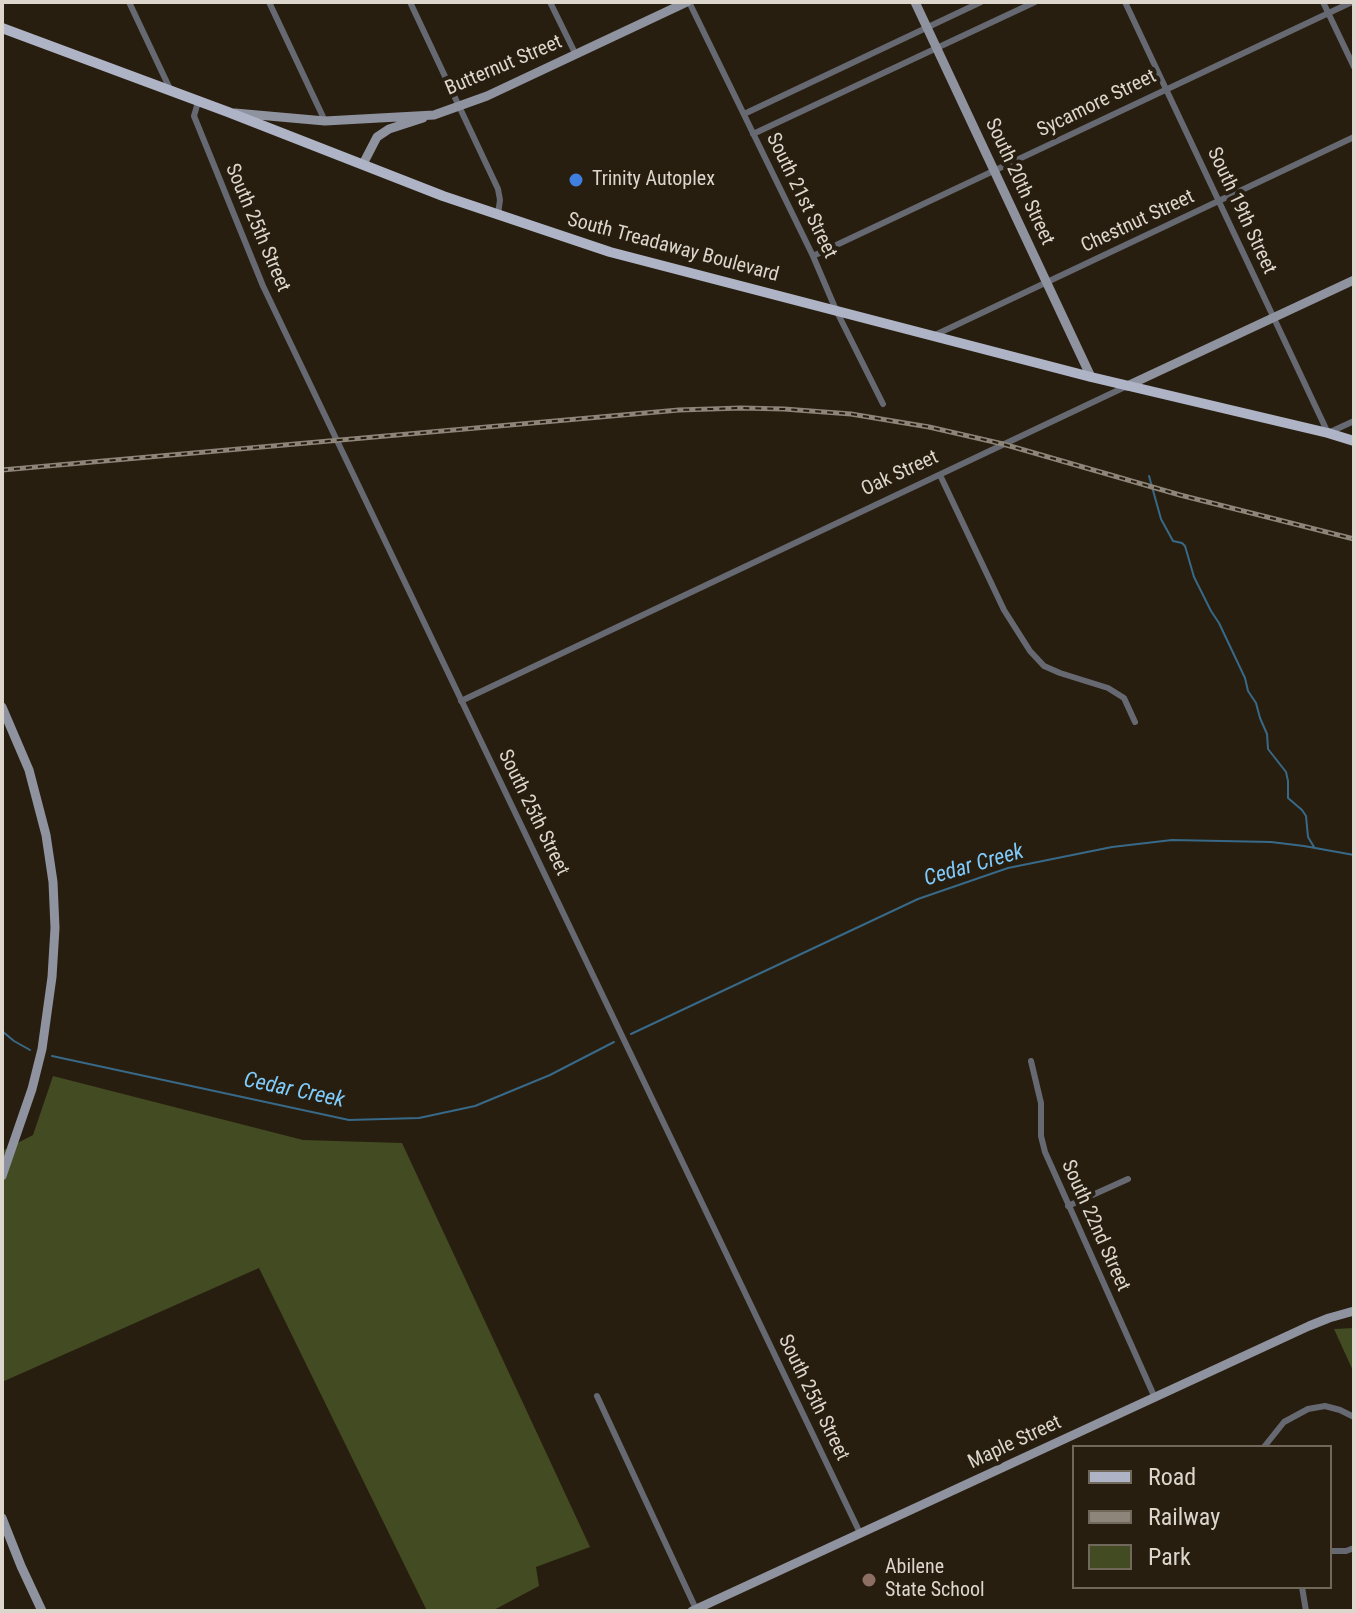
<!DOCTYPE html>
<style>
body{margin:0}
#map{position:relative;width:1356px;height:1613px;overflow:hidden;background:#271e0f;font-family:"Roboto Condensed",sans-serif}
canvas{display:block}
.frame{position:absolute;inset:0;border:4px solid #dcd6cc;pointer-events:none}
.legend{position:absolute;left:1072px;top:1445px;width:260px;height:144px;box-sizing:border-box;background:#271e0f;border:2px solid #6f685b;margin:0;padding:10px 14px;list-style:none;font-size:24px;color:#dcd6cc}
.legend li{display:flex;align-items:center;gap:16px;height:40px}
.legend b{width:40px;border:2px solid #6f685b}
</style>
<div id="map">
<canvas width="1356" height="1613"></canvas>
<div class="frame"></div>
<ul class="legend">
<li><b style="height:10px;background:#aeb4c5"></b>Road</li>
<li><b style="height:10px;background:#8d8579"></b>Railway</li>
<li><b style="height:22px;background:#434b22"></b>Park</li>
</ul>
</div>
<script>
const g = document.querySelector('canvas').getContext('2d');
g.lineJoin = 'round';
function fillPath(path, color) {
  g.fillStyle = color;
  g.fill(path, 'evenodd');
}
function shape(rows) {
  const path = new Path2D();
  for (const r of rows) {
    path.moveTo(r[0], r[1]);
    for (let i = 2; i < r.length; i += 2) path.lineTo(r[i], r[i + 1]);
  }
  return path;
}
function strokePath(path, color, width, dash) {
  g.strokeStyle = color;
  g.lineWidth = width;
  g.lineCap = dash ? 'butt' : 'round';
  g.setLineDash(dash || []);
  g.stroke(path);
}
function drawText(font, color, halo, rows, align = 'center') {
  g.font = font + ' "Roboto Condensed",sans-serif';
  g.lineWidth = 8;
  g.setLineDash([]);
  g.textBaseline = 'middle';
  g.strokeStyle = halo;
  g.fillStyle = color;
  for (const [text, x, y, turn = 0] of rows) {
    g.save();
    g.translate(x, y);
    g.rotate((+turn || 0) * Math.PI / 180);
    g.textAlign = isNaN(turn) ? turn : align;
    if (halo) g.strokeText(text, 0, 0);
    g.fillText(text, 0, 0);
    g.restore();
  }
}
fillPath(shape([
 [53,1076,303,1140,402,1143,590,1547,536,1567,539,1586,492,1611,427,1611,259,1268,2,1382,2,1151,33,1135],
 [1354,1328,1354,1373,1334,1329]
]), '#434b22');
strokePath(shape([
 [1149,476,1161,519,1173,541,1182,543,1185,546,1194,577,1211,611,1219,623,1245,678,1248,691,1256,703,1260,718,1267,734,1268,749,1286,772,1288,781,1288,798,1302,810,1306,816,1308,837,1314,847],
 [2,1031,14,1041,30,1050],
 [631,1034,918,899,1008,868,1112,847,1172,840,1271,842,1304,846,1354,855],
 [52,1056,349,1120,419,1118,475,1106,550,1075,614,1042]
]), '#386988', 2);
strokePath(shape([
 [129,2,170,89],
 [269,2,325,121],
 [410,2,498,189,500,200,498,214],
 [550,2,576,55],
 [689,2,813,256,836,310,883,404],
 [1125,2,1328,433,1354,421],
 [1323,2,1354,67],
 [198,102,194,116,263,286,860,1533],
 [744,114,981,2],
 [753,134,1035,2],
 [813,256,1352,2],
 [935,335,1354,137],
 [940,475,1004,610,1030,651,1044,666,1060,673,1108,688,1124,698,1135,722],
 [461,701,1127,386],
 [1031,1061,1041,1103,1041,1136,1045,1152,1155,1398],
 [1068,1206,1128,1179],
 [597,1396,696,1609],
 [1264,1447,1284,1422,1308,1409,1325,1406,1340,1410,1354,1417],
 [1330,1551,1346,1551,1354,1548],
 [1302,1587,1306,1611]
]), '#666971', 6);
strokePath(shape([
 [915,2,1091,377],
 [235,113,325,121,434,115,487,96,687,2],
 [363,164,377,137,389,129,423,118],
 [1127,386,1354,280],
 [2,707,29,770,46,835,53,882,55,928,52,977,42,1049,32,1089,2,1176],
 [2,1518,21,1566,42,1611],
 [692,1611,1309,1326,1329,1318,1354,1311]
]), '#8f93a0', 9);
strokePath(shape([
 [2,28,228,112,443,196,610,252,1091,377,1328,433,1354,441]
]), '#aeb4c5', 10);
const rail = shape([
 [2,470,679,410,741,408,784,409,851,414,929,427,1003,444,1180,495,1354,539]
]);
strokePath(rail, '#8d8579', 5);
strokePath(rail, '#271e0f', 2, [6]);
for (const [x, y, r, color] of [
 [576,180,8,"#3f7fe0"],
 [869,1580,8,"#8d6e63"]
]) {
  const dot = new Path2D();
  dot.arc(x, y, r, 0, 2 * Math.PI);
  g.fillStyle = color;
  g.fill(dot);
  strokePath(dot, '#271e0f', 3);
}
drawText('20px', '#dcd6cc', '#271e0f', [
 ["Butternut Street",504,66,-23],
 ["Sycamore Street",1097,104,-26],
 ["South 20th Street",1019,182,65],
 ["South 21st Street",801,196,64],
 ["South 19th Street",1241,211,65],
 ["Chestnut Street",1138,222,-25],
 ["South 25th Street",257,228,67],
 ["South Treadaway Boulevard",673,248,15],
 ["Oak Street",900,474,-25],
 ["South 25th Street",533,813,64],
 ["South 22nd Street",1095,1226,66],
 ["South 25th Street",813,1398,64],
 ["Maple Street",1015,1443,-25]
]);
drawText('20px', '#dcd6cc', '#271e0f', [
 ["Trinity Autoplex",592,180],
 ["Abilene",885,1568],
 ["State School",885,1591]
], 'left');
drawText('italic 22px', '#7fcbfc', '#271e0f', [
 ["Cedar Creek",974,866,-16],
 ["Cedar Creek",294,1091,12]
]);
</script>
